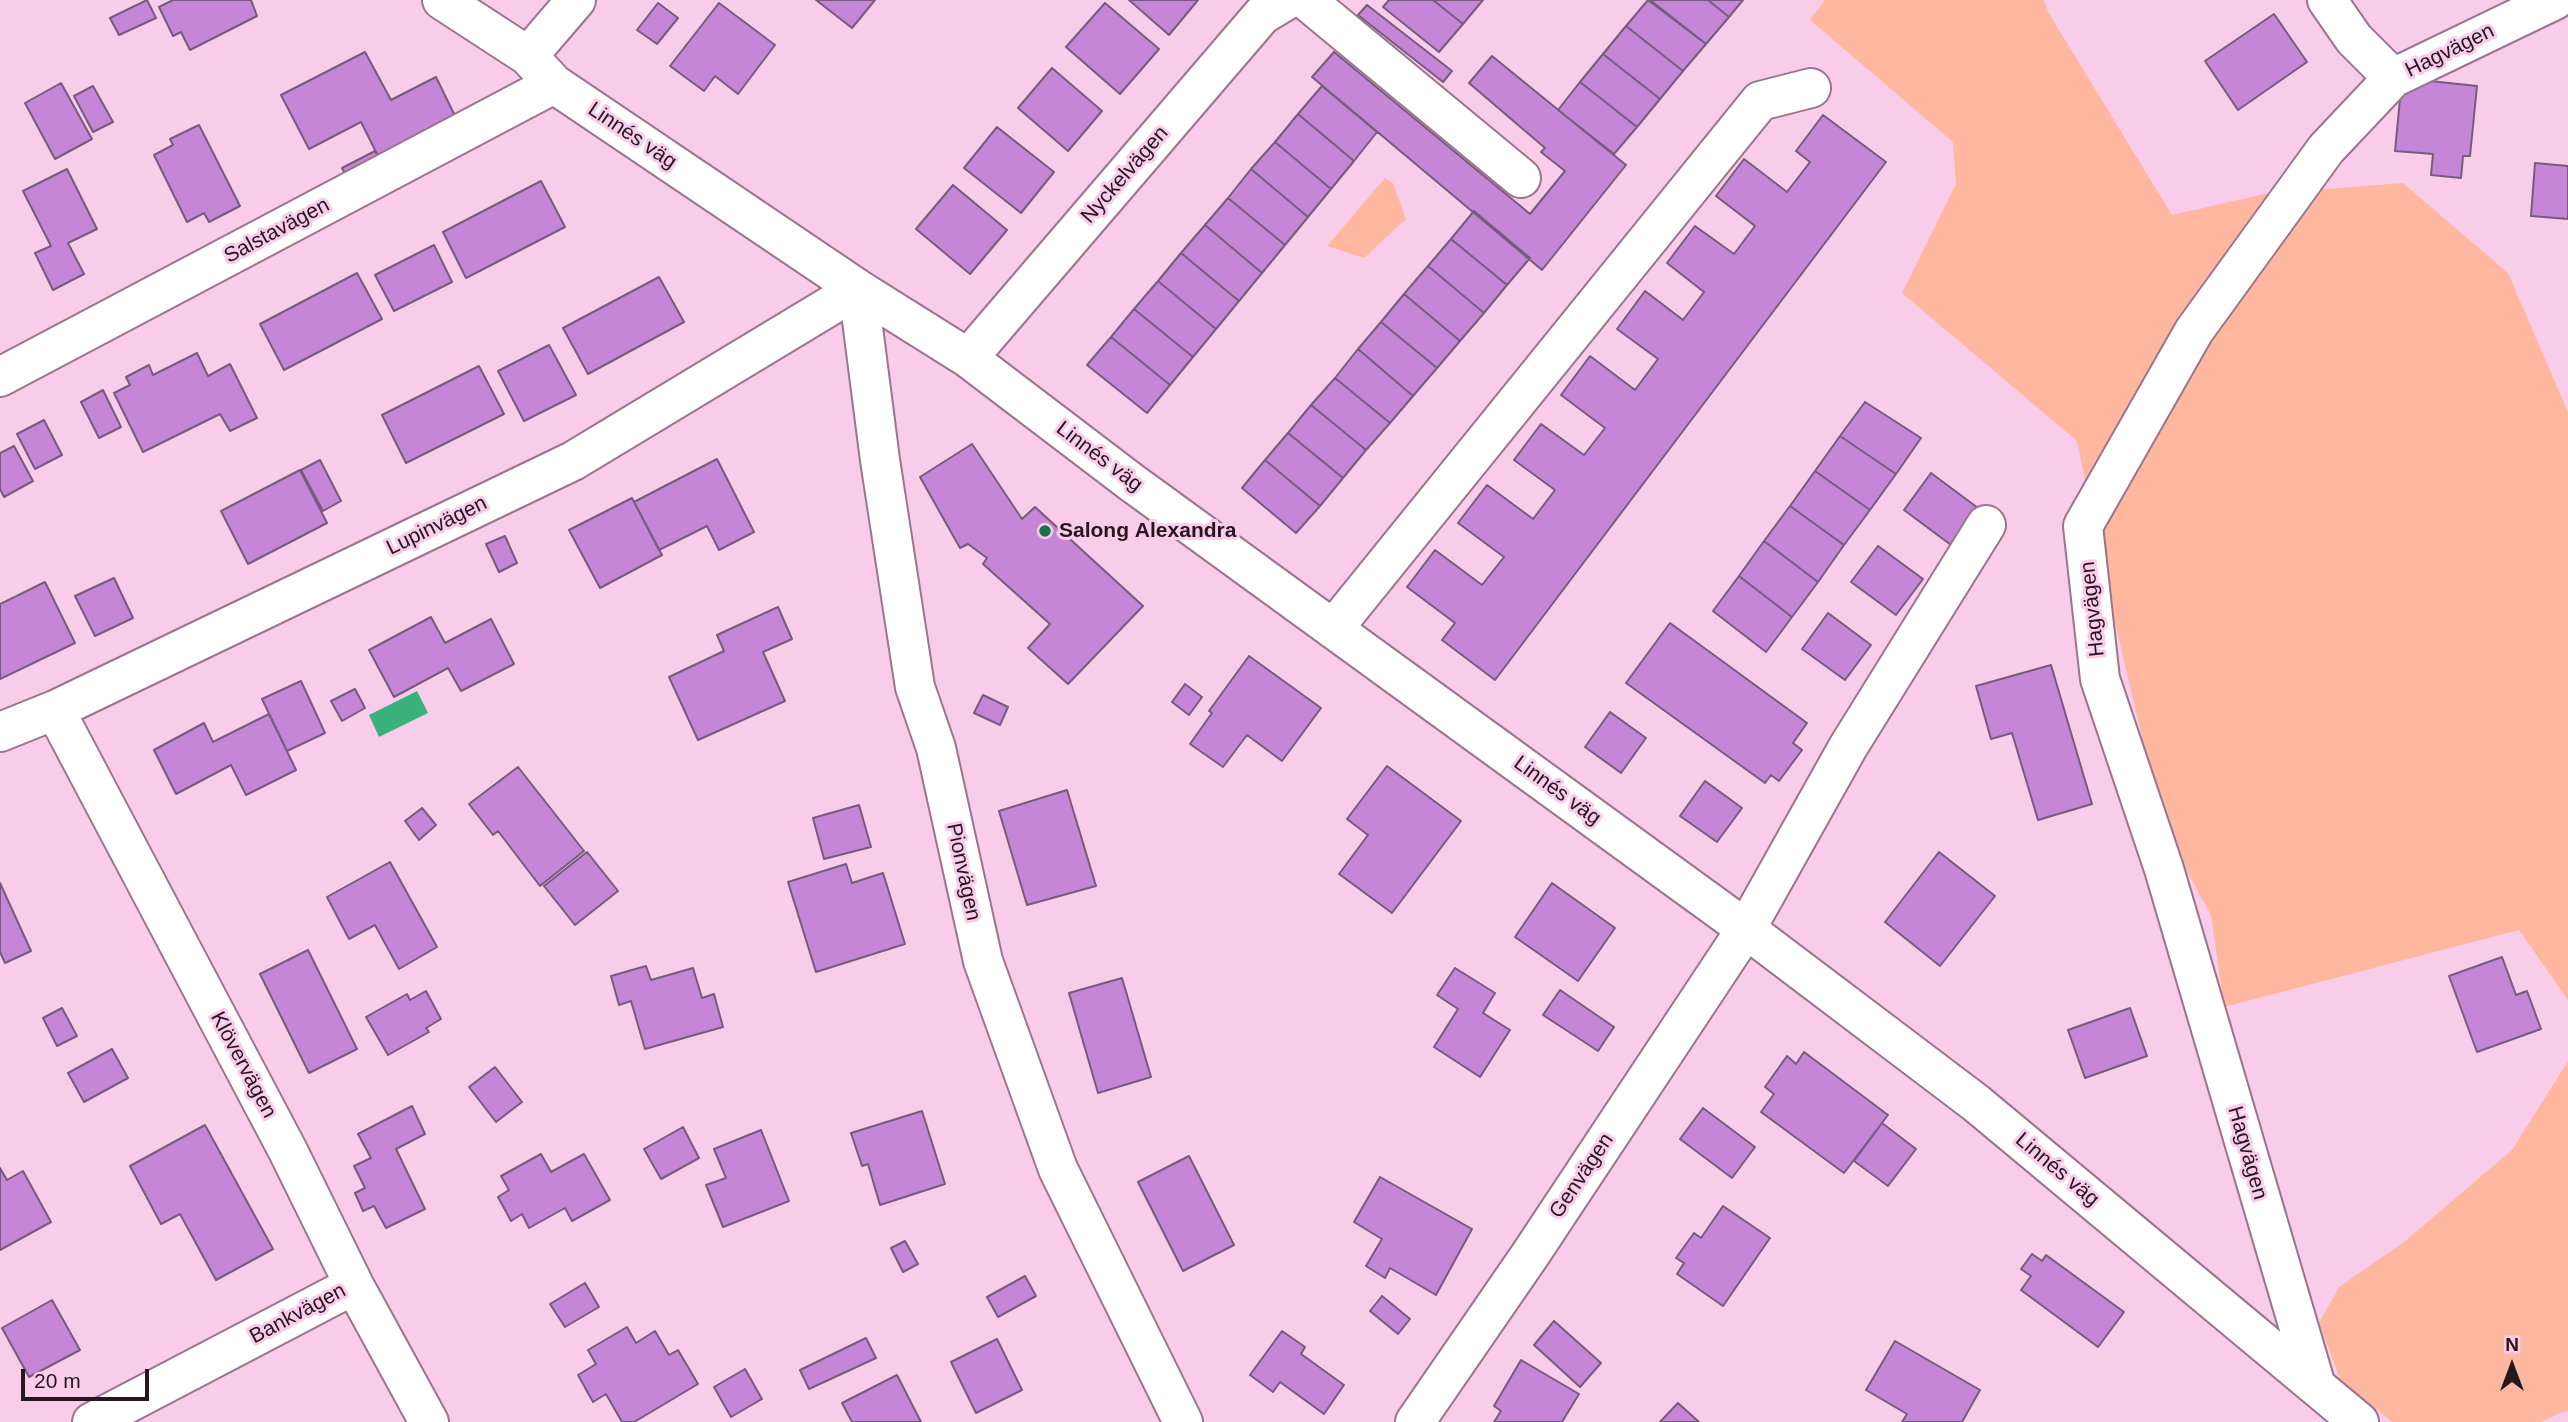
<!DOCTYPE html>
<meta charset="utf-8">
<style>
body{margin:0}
#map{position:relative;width:2568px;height:1422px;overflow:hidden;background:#f9cdea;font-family:Arial,sans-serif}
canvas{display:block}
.north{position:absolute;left:2477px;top:1331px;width:70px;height:70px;-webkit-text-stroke:5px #f9cdea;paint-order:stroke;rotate:0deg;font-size:19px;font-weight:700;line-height:28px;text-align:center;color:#251620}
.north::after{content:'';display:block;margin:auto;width:24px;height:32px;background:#251620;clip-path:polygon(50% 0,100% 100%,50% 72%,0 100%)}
.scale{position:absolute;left:21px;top:1369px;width:128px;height:32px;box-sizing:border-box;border:4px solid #251620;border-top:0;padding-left:9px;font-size:21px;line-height:24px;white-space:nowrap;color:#251620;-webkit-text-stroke:5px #f9cdea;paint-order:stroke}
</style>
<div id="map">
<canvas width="2568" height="1422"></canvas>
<div class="north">N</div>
<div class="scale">20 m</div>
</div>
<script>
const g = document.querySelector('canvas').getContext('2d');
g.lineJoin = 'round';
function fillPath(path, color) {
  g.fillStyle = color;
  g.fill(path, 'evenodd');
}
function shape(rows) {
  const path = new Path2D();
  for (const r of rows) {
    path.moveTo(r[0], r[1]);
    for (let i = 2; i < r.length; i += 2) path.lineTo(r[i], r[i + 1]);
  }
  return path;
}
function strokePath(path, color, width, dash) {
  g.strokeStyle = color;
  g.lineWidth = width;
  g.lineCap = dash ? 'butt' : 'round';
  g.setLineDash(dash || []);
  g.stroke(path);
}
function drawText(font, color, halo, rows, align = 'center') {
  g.font = font + ' Arial,sans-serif';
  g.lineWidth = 6;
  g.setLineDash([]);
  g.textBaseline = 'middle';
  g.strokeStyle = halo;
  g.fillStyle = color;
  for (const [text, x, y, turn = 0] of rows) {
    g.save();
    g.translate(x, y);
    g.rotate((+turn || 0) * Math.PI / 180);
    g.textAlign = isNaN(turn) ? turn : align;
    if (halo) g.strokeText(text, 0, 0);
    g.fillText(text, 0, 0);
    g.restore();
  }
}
fillPath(shape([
 [1825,0,2044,0,2048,12,2172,215,2265,194,2403,183,2508,273,2568,412,2568,1000,2519,930,2224,1007,2211,915,2164,830,2113,614,2077,441,1902,293,1956,184,1953,142,1810,20],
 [1385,178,1393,183,1406,219,1364,258,1327,246],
 [2568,1061,2568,1410,2540,1422,2392,1422,2340,1379,2319,1323,2339,1287,2404,1242,2512,1150]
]), '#ffb79f');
fillPath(shape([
 [417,691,428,713,379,737,369,715]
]), '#3ab17a');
const building = shape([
 [147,0,156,18,119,35,110,18,147,0],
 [173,0,251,0,257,16,190,50,181,32,173,36,159,7,173,0],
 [816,0,875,0,852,28,816,0],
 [1129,0,1198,0,1169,35,1129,0],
 [1389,0,1433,0,1463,24,1439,52,1383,7,1389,0],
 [1433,0,1483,0,1463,24,1433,0],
 [1648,0,1706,44,1683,71,1626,26,1648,0],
 [1650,0,1708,0,1729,17,1706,44,1650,0],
 [1708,0,1743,0,1729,17,1708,0],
 [658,3,678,18,657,44,637,30,658,3],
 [719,3,775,45,738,94,715,76,704,91,670,66,719,3],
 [1105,3,1159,49,1120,94,1066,47,1105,3],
 [1367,5,1452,71,1443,82,1358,15,1367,5],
 [2274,14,2307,62,2238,110,2205,61,2274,14],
 [1626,26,1683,71,1660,99,1603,54,1626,26],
 [365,52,391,100,436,77,457,120,380,160,361,122,309,149,281,95,365,52],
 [1334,52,1530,214,1565,171,1541,152,1545,148,1469,83,1492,56,1626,165,1542,270,1312,77,1334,52],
 [1603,54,1660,99,1637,127,1580,82,1603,54],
 [1052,68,1102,111,1068,151,1018,108,1052,68],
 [2402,78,2477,86,2470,156,2463,156,2461,178,2431,175,2433,154,2395,151,2402,78],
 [1580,82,1637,127,1614,154,1558,110,1580,82],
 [61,83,92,139,55,159,25,103,61,83],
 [93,86,113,122,93,132,74,96,93,86],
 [1322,86,1377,132,1354,161,1298,114,1322,86],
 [1298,114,1354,161,1331,189,1275,142,1298,114],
 [1823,115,1886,162,1495,680,1442,640,1455,623,1407,587,1435,550,1482,585,1504,557,1458,523,1487,485,1533,519,1555,490,1514,460,1541,424,1584,455,1605,428,1561,395,1590,356,1635,390,1658,359,1617,329,1645,291,1683,320,1704,292,1667,263,1695,226,1734,254,1755,226,1716,196,1744,159,1787,192,1810,162,1796,151,1823,115],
 [199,125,240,206,209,222,204,213,187,222,154,155,173,145,170,139,199,125],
 [997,127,1054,172,1021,213,964,168,997,127],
 [1275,142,1331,189,1308,217,1251,169,1275,142],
 [375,151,380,160,352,186,342,168,375,151],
 [2535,163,2568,166,2568,219,2531,216,2535,163],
 [67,169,97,229,68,243,84,274,53,290,35,253,51,246,23,191,67,169],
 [1251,169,1308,217,1285,245,1228,198,1251,169],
 [541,181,565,227,466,278,443,232,541,181],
 [953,185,1007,230,970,274,916,229,953,185],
 [1228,198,1285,245,1262,273,1205,225,1228,198],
 [1474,211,1530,258,1507,285,1451,239,1474,211],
 [1205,225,1262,273,1239,301,1181,253,1205,225],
 [1451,239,1507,285,1484,313,1428,266,1451,239],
 [434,245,452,282,394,311,375,275,434,245],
 [1181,253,1239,301,1216,329,1158,281,1181,253],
 [1428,266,1484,313,1460,341,1404,294,1428,266],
 [357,273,382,319,284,370,260,324,357,273],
 [659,277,684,322,588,374,563,328,659,277],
 [1158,281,1216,329,1193,357,1134,309,1158,281],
 [1404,294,1460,341,1437,368,1381,322,1404,294],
 [1134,309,1193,357,1170,385,1111,337,1134,309],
 [1381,322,1437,368,1413,396,1358,349,1381,322],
 [1111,337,1170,385,1147,413,1087,365,1111,337],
 [549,345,576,395,524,421,498,371,549,345],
 [1358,349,1413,396,1390,423,1335,378,1358,349],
 [197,353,208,376,230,364,257,418,230,431,220,414,143,452,114,393,130,385,126,377,149,365,153,375,197,353],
 [479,366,504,414,406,463,382,415,479,366],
 [1335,378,1390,423,1366,450,1311,405,1335,378],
 [103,390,121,427,99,438,81,402,103,390],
 [1865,402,1921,438,1896,474,1840,436,1865,402],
 [1311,405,1366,450,1343,478,1288,433,1311,405],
 [44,420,62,455,35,469,17,434,44,420],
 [1288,433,1343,478,1320,506,1265,460,1288,433],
 [1840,436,1896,474,1870,510,1815,471,1840,436],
 [972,444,1022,519,1035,507,1143,606,1068,684,1028,648,1050,624,983,564,987,558,968,544,960,548,920,477,972,444],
 [14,446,33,481,4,497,0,489,0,453,14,446],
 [717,459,754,532,719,550,707,526,659,550,634,502,717,459],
 [320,460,341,501,323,511,301,470,320,460],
 [1265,460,1320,506,1296,533,1242,488,1265,460],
 [300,470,327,523,248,564,221,511,300,470],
 [1815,471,1870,510,1844,545,1790,506,1815,471],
 [1931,473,1978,508,1951,545,1904,510,1931,473],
 [632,498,662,555,600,588,569,530,632,498],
 [1790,506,1844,545,1818,582,1764,541,1790,506],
 [505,536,517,563,499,572,486,544,505,536],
 [1764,541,1818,582,1792,617,1739,576,1764,541],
 [1878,546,1923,579,1896,615,1851,582,1878,546],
 [1739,576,1792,617,1766,652,1713,611,1739,576],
 [114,578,133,618,95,636,75,596,114,578],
 [45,582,75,643,0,679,0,604,45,582],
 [778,607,792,639,763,652,785,701,698,740,669,677,724,651,717,635,778,607],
 [1828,613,1871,645,1845,680,1802,649,1828,613],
 [431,617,445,643,491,619,514,664,461,691,448,668,394,697,369,650,431,617],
 [1670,623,1807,723,1793,743,1802,750,1779,781,1771,775,1765,783,1626,683,1670,623],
 [1249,656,1321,708,1282,761,1247,735,1223,767,1190,744,1212,713,1209,711,1249,656],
 [2051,665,2092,804,2038,820,2012,733,1991,739,1976,686,2051,665],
 [301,681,325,733,287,751,262,699,301,681],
 [1185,684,1202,697,1189,715,1172,702,1185,684],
 [355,689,365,708,342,721,331,701,355,689],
 [983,695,1008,707,1000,725,974,713,983,695],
 [1610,712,1646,738,1621,773,1585,747,1610,712],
 [269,714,296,770,246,795,231,765,176,794,154,750,204,723,213,742,269,714],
 [1387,766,1461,821,1392,913,1339,874,1368,835,1347,819,1387,766],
 [518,767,584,851,540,886,498,831,493,835,469,804,518,767],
 [1705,781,1742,808,1717,842,1680,816,1705,781],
 [1067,790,1096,886,1027,905,999,811,1067,790],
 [859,805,871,847,824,859,813,818,859,805],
 [422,808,436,825,419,840,405,821,422,808],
 [587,852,618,891,575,925,544,886,587,852],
 [1939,852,1995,896,1940,966,1885,922,1939,852],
 [390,862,437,947,399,969,375,925,349,939,327,897,390,862],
 [846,864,852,883,883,873,905,944,816,972,788,882,846,864],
 [0,883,31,951,5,963,0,952,0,883],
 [1552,883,1615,928,1578,981,1515,937,1552,883],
 [308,950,357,1049,309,1073,260,974,308,950],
 [2502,957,2516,995,2527,991,2541,1029,2477,1052,2449,976,2502,957],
 [646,966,651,980,693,968,702,998,714,994,723,1027,645,1049,631,1001,619,1005,611,976,646,966],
 [1455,968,1495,993,1483,1013,1510,1030,1480,1077,1434,1047,1458,1009,1437,995,1455,968],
 [1122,978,1151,1077,1098,1093,1069,993,1122,978],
 [1560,990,1614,1027,1598,1051,1543,1015,1560,990],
 [426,991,441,1019,426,1028,429,1032,388,1055,366,1017,407,994,410,1000,426,991],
 [62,1008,77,1036,57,1046,43,1018,62,1008],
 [2130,1008,2147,1056,2085,1078,2068,1030,2130,1008],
 [112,1049,128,1078,84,1102,68,1073,112,1049],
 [1804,1052,1888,1115,1844,1173,1761,1112,1774,1094,1765,1087,1787,1056,1796,1064,1804,1052],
 [495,1067,522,1102,496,1122,469,1087,495,1067],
 [412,1106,425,1134,396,1149,425,1209,386,1228,374,1206,363,1211,355,1193,365,1188,354,1166,371,1158,358,1134,412,1106],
 [1703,1108,1755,1147,1732,1178,1680,1139,1703,1108],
 [922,1111,945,1184,880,1205,868,1164,862,1166,851,1133,922,1111],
 [1882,1123,1916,1149,1888,1186,1854,1161,1882,1123],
 [205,1125,273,1249,216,1280,180,1214,161,1224,130,1166,205,1125],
 [683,1127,699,1158,661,1179,644,1149,683,1127],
 [761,1130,789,1201,723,1227,706,1185,726,1178,714,1149,761,1130],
 [541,1154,551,1172,584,1154,610,1200,572,1221,565,1208,529,1228,522,1214,511,1221,498,1197,509,1190,501,1176,541,1154],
 [1189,1156,1234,1245,1183,1271,1138,1182,1189,1156],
 [0,1168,7,1180,23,1171,51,1222,0,1250,0,1168],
 [1380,1177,1472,1229,1436,1295,1390,1268,1385,1278,1366,1266,1382,1239,1354,1222,1380,1177],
 [1723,1206,1770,1238,1723,1306,1677,1274,1684,1263,1676,1258,1694,1233,1701,1238,1723,1206],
 [905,1241,918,1264,903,1272,891,1248,905,1241],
 [2032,1254,2042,1261,2046,1255,2124,1312,2098,1347,2021,1290,2031,1276,2021,1269,2032,1254],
 [1025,1276,1036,1296,998,1317,987,1297,1025,1276],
 [585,1283,599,1307,565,1327,550,1304,585,1283],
 [1382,1296,1410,1319,1398,1334,1370,1311,1382,1296],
 [52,1300,80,1350,29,1377,2,1328,52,1300],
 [1554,1321,1601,1363,1580,1387,1534,1345,1554,1321],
 [627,1327,636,1343,655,1331,669,1355,678,1350,698,1384,634,1422,622,1422,606,1394,593,1402,578,1375,596,1364,588,1350,627,1327],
 [1282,1331,1305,1347,1301,1354,1344,1385,1324,1414,1280,1382,1273,1392,1250,1375,1282,1331],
 [866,1338,876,1358,809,1389,800,1370,866,1338],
 [997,1339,1022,1390,976,1413,951,1362,997,1339],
 [1895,1341,1980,1390,1962,1422,1902,1422,1907,1414,1866,1390,1895,1341],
 [1521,1360,1579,1394,1562,1422,1494,1422,1501,1411,1494,1406,1521,1360],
 [745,1369,762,1399,731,1417,714,1387,745,1369],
 [897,1375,921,1422,852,1422,842,1403,897,1375],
 [1678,1403,1699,1422,1660,1422,1678,1403]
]);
fillPath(building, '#c686d8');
strokePath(building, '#765b7d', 2);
const minor = shape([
 [442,0,528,56,554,84,858,289,968,358,1131,482,1746,929,1976,1103,2359,1422],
 [1306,0,1521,178],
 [2327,0,2354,39,2393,78],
 [528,56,576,0],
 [968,358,1262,15,1287,0],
 [0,377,554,84],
 [1333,629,1760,101,1811,88],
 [55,710,288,1151,354,1285,429,1422],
 [0,732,55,710,573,461,858,289,880,460,915,687,936,748,983,961,1058,1169,1183,1422],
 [2316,1386,2164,869,2100,679,2083,526,2194,331,2326,149,2393,78,2555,0],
 [92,1422,354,1285],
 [1415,1422,1530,1255,1746,929,1848,747,1986,525]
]);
strokePath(minor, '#9b748e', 42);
strokePath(minor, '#fff', 38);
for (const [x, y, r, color] of [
 [1045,531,7,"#14754c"]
]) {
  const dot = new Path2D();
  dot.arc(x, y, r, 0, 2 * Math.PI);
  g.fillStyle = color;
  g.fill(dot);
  strokePath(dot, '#f9cdea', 2.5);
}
drawText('21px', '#251620', '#f9cdea', [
 ["Hagvägen",2450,51,-26],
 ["Linnés väg",632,136,34],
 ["Nyckelvägen",1125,175,-49],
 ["Salstavägen",277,231,-28],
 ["Linnés väg",1099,457,37],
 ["Lupinvägen",437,526,-26],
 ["Hagvägen",2093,609,-96],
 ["Linnés väg",1557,791,36],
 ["Pionvägen",963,872,78],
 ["Klövervägen",243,1065,62],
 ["Hagvägen",2247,1153,74],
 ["Linnés väg",2057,1170,40],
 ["Genvägen",1582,1176,-56],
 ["Bankvägen",298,1314,-28]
]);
drawText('bold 21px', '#251620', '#f9cdea', [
 ["Salong Alexandra",1059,531]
], 'left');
</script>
